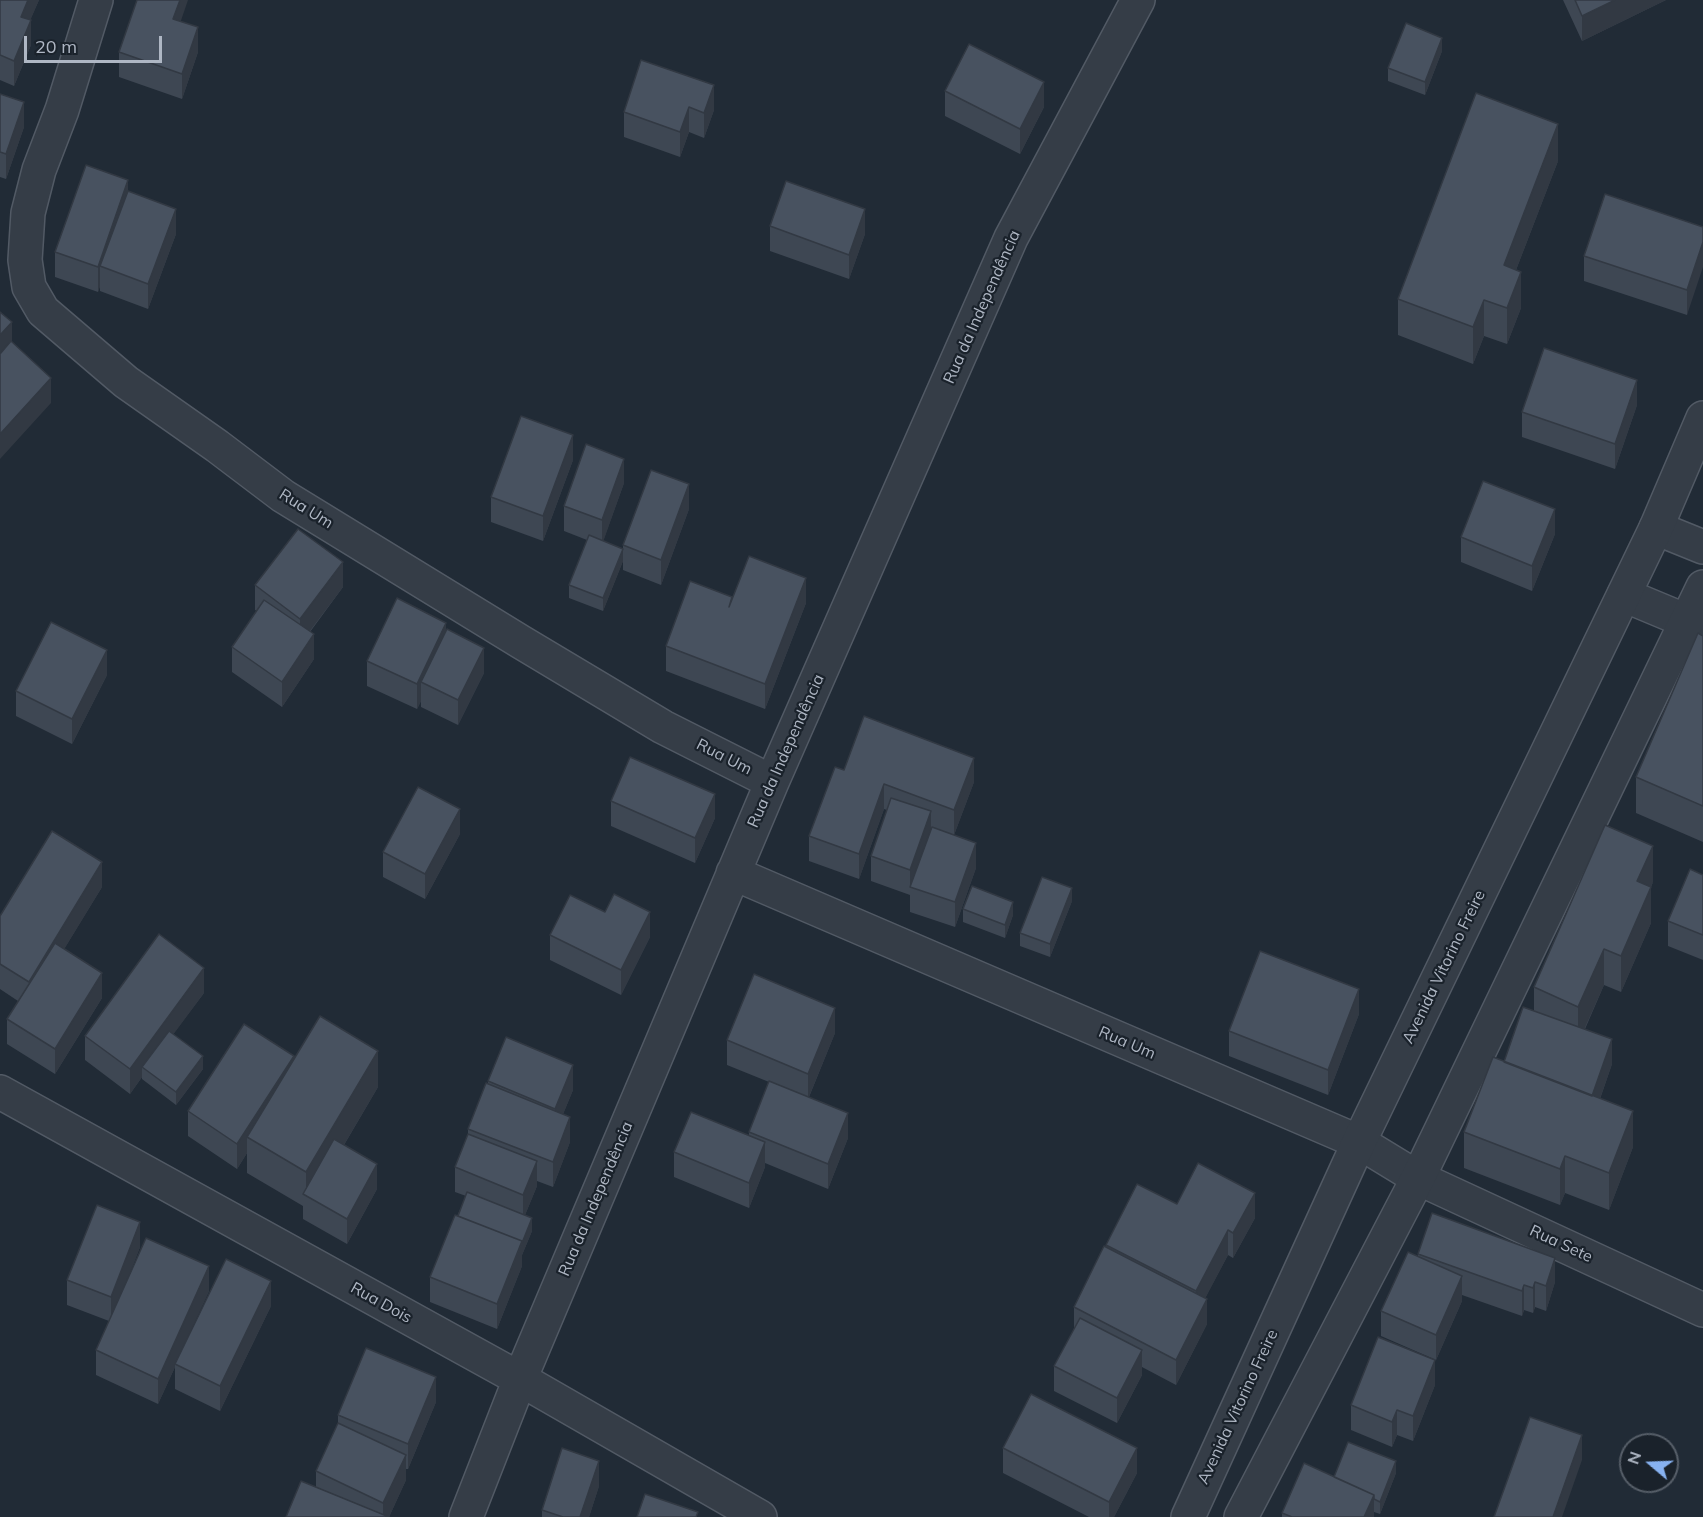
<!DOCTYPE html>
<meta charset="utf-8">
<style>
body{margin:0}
#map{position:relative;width:1703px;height:1517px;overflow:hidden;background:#212b36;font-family:Mulish,sans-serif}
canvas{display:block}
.north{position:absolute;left:1619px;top:1433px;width:60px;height:60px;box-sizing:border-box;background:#1a222b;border:2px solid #565e68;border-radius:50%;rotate:289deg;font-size:16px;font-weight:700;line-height:24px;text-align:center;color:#afb7c4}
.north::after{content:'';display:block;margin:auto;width:21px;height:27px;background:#87b2f1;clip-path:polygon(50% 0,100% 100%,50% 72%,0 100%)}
.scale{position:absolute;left:24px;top:36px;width:138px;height:27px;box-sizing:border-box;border:3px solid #afb7c4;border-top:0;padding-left:8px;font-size:18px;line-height:21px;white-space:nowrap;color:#afb7c4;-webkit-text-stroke:4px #1a222b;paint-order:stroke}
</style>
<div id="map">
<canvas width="1703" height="1517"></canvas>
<div class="north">N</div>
<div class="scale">20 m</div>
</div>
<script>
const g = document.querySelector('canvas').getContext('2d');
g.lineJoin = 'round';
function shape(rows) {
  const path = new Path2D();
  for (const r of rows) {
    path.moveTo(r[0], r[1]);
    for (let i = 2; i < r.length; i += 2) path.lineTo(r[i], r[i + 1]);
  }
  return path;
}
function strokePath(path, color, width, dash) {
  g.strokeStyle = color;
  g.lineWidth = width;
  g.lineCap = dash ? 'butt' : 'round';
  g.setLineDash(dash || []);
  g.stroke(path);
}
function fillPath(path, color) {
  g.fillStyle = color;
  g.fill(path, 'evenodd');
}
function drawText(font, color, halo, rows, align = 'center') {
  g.font = font + ' Mulish,sans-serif';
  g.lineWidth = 4.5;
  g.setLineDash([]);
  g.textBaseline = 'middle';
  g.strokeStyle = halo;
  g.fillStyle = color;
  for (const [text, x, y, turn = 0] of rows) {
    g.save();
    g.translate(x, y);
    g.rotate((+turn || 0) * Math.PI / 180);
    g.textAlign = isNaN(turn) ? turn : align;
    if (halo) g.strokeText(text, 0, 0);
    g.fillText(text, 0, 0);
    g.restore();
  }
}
const minor = shape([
 [96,0,62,110,39,170,28,213,25,260,29,287,43,311,126,382,217,446,283,496,521,642,663,727,772,782],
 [1656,528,1703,547],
 [1624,595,1703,628],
 [733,873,1359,1142,1418,1178,1703,1310],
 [0,1092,520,1379,760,1517],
 [466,1517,520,1379,772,782,1011,238,1138,0]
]);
const tertiary = shape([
 [1188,1517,1359,1142,1656,528,1703,418],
 [1241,1517,1418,1178,1703,587]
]);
strokePath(minor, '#525a65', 36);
strokePath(tertiary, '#525a65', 36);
strokePath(minor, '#353d47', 33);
strokePath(tertiary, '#353d47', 33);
fillPath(shape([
 [0,0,39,0,30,20,31,45,14,86,0,80],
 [1563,0,1666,0,1582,41],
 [181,21,198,52,182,99,119,77,119,52],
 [1442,51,1425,95,1388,81,1388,68],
 [641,60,714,110,704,138,689,132,680,157,624,137,624,112],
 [945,91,1044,107,1020,154,945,116],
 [0,94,24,127,6,179,0,177],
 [1558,161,1516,270,1521,308,1507,344,1484,336,1473,364,1398,335,1398,299],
 [770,226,865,234,849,279,770,251],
 [1703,227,1687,315,1584,281,1584,256],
 [176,234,148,309,100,291,100,286,98,292,55,277,55,252],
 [1637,405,1615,469,1522,437,1522,412],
 [573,460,543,541,491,522,491,497],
 [624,483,603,541,623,561,603,611,569,598,569,585,587,540,564,531,564,506],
 [689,509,661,585,623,570,623,545],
 [1555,534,1532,591,1461,562,1461,537],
 [255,585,343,587,310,632,314,659,282,707,232,672,232,647,257,611,255,610],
 [732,601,806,603,765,709,666,671,666,646],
 [446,631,484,673,458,725,421,707,421,701,417,709,367,686,367,661],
 [1703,636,1703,842,1636,813,1636,777],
 [107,675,72,744,16,716,16,691],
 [844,770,974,782,954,835,976,868,955,927,910,912,910,895,871,881,871,856,887,810,884,809,859,879,809,861,809,836],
 [611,801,715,818,695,863,611,826],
 [460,834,425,899,383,877,383,852],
 [1703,875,1703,960,1668,946,1668,921],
 [1653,882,1651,887,1651,923,1621,992,1604,985,1585,1029,1612,1064,1600,1099,1633,1147,1609,1210,1565,1193,1560,1205,1464,1168,1464,1132,1534,1011,1534,987],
 [102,887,64,949,102,998,55,1074,7,1044,7,1019,18,1001,0,989,0,916],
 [1072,901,1050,957,1020,946,1020,933],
 [963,909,1013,915,1005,938,963,922],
 [550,935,650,937,621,995,550,960],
 [204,993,173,1034,203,1069,176,1105,142,1079,142,1077,130,1094,85,1060,85,1036],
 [1359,1014,1328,1095,1229,1056,1229,1031],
 [835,1033,809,1097,848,1138,828,1189,765,1163,765,1167,749,1208,674,1177,674,1152,749,1135,749,1132,769,1082,727,1065,727,1040],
 [294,1060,378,1087,344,1145,377,1189,347,1244,303,1219,303,1206,247,1173,247,1153,237,1169,188,1136,188,1111],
 [488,1081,573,1090,563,1114,570,1142,553,1187,537,1181,537,1186,525,1215,532,1231,522,1255,522,1266,497,1329,430,1302,430,1277,466,1196,455,1192,455,1167,468,1134,468,1129,488,1084],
 [1177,1204,1255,1218,1233,1258,1228,1255,1205,1298,1207,1324,1176,1385,1142,1367,1142,1375,1117,1423,1054,1391,1054,1366,1074,1329,1074,1307,1106,1247,1106,1245],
 [140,1247,128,1278,209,1291,188,1336,271,1306,220,1411,175,1389,175,1367,158,1404,96,1375,96,1350,109,1321,67,1305,67,1280],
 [1418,1254,1555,1282,1546,1311,1535,1307,1533,1313,1524,1310,1522,1316,1462,1295,1462,1301,1436,1360,1381,1336,1381,1311,1418,1256],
 [1435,1385,1413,1441,1397,1435,1392,1447,1351,1430,1351,1405],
 [436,1402,408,1469,406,1469,406,1480,389,1517,316,1487,316,1471,338,1424,338,1415],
 [1003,1448,1137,1473,1114,1517,1089,1517,1003,1473],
 [1396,1473,1380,1514,1374,1512,1374,1517,1282,1517,1282,1513,1334,1477],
 [599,1486,589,1517,542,1517,542,1510]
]), '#3e4753');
fillPath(shape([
 [28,0,39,0,21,42,21,17],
 [180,0,188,0,173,44,173,19],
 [1615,0,1666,0,1582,41,1582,16],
 [31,20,31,45,14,86,14,61],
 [198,27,198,52,182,99,182,74],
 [1442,38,1442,51,1425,95,1425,82],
 [1044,82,1044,107,1020,154,1020,129],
 [714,85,714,110,704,138,704,113],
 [24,102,24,127,6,179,6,154],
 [689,107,689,132,680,157,680,132],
 [1558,124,1558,161,1504,301,1504,265],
 [128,180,128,205,100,266,100,286,98,292,98,267],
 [176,209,176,234,148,309,148,284],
 [865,209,865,234,849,279,849,255],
 [1703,242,1703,267,1687,315,1687,290],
 [1521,272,1521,308,1507,344,1507,308],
 [1484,300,1484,336,1473,364,1473,327],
 [12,322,12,347,0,360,0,335],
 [51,378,51,403,0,459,0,434],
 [1637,380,1637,405,1615,469,1615,444],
 [573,435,573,460,543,541,543,516],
 [624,459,624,483,602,545,602,520],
 [689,484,689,509,661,585,661,560],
 [1555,509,1555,534,1532,591,1532,566],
 [623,549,623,561,603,611,603,598],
 [343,562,343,587,300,644,300,619],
 [806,578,806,603,765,709,765,684],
 [446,623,446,648,421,682,421,701,417,709,417,684],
 [314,634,314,659,282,707,282,682],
 [484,648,484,673,458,725,458,700],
 [107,650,107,675,72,744,72,719],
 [974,758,974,782,954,835,954,810],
 [884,784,884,809,859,879,859,854],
 [715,794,715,818,695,863,695,838],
 [460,809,460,834,425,899,425,874],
 [931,811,931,836,910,887,910,870],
 [976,843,976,868,955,927,955,902],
 [1653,846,1653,882,1637,918,1637,881],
 [102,862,102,887,29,1007,29,982],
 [1651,887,1651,923,1621,992,1621,956],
 [1072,888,1072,901,1050,957,1050,944],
 [1013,902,1013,915,1005,938,1005,925],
 [650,912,650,937,621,995,621,970],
 [1604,949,1604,985,1578,1043,1578,1007],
 [204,968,204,993,147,1070,142,1067,142,1077,130,1094,130,1069],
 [102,973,102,998,55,1074,55,1049],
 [1359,989,1359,1014,1328,1095,1328,1070],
 [835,1008,835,1033,808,1099,808,1074],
 [1612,1039,1612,1064,1591,1124,1591,1099],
 [378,1051,378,1087,312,1199,306,1196,306,1172],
 [203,1056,203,1069,176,1105,176,1092],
 [294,1056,294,1081,247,1137,247,1153,237,1169,237,1144],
 [573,1065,573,1090,555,1134,555,1109],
 [1633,1111,1633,1147,1609,1210,1609,1173],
 [848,1113,848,1138,828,1189,828,1164],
 [570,1117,570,1142,553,1187,553,1162],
 [765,1142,765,1167,749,1208,749,1183],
 [1565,1156,1565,1193,1560,1205,1560,1169],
 [537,1161,537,1186,523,1220,523,1195],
 [377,1164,377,1189,347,1244,347,1219],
 [1255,1193,1255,1218,1233,1258,1233,1233],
 [532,1218,532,1231,522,1255,522,1266,497,1329,497,1304],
 [140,1222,140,1247,111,1322,111,1297],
 [1228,1230,1228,1255,1196,1316,1196,1291],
 [1555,1258,1555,1282,1546,1311,1546,1286],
 [209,1266,209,1291,176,1364,175,1364,175,1367,158,1404,158,1379],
 [1462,1276,1462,1301,1436,1360,1436,1335],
 [271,1281,271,1306,220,1411,220,1386],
 [1535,1282,1535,1307,1533,1313,1533,1288],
 [1524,1285,1524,1310,1522,1316,1522,1291],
 [1207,1299,1207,1324,1176,1385,1176,1360],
 [1142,1350,1142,1375,1117,1423,1117,1398],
 [1435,1360,1435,1385,1413,1441,1413,1416],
 [436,1377,436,1402,408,1469,408,1444],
 [1397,1410,1397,1435,1392,1447,1392,1422],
 [1582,1435,1582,1460,1562,1517,1553,1517],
 [1137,1448,1137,1473,1114,1517,1109,1517,1109,1502],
 [406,1455,406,1480,389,1517,383,1517,383,1503],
 [599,1461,599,1486,589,1517,580,1517],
 [1396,1461,1396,1473,1380,1514,1380,1502],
 [1374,1495,1374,1517,1364,1517]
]), '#323943');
const building = shape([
 [0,0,28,0,21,17,31,20,14,61,0,55,0,0],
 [137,0,180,0,173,19,198,27,182,74,119,52,137,0],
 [1575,0,1615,0,1582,16,1575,0],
 [1406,23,1442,38,1425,82,1388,68,1406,23],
 [969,44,1044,82,1020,129,945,91,969,44],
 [641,60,714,85,704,113,689,107,680,132,624,112,641,60],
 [1476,93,1558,124,1504,265,1521,272,1507,308,1484,300,1473,327,1398,299,1476,93],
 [0,94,24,102,6,154,0,152,0,94],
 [86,165,128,180,98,267,55,252,86,165],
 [786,181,865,209,849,255,770,226,786,181],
 [128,191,176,209,148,284,100,266,128,191],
 [1605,194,1703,227,1703,242,1687,290,1584,256,1605,194],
 [0,312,12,322,0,335,0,312],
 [11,341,51,378,0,434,0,354,11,341],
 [1544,348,1637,380,1615,444,1522,412,1544,348],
 [521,416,573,435,543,516,491,497,521,416],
 [586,444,624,459,602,520,564,506,586,444],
 [651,470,689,484,661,560,623,545,651,470],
 [1483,481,1555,509,1532,566,1461,537,1483,481],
 [298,529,343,562,300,619,255,585,298,529],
 [589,535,623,549,603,598,569,585,589,535],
 [749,556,806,578,765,684,666,646,690,581,732,597,729,607,749,556],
 [397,598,446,623,417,684,367,661,397,598],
 [264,600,314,634,282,682,232,647,264,600],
 [51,622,107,650,72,719,16,691,51,622],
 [447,629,484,648,458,700,421,682,447,629],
 [1698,633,1703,636,1703,806,1636,777,1698,633],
 [864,716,974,758,954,810,884,784,859,854,809,836,835,767,844,770,864,716],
 [630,757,715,794,695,838,611,801,630,757],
 [418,787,460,809,425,874,383,852,418,787],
 [891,798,931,811,910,870,871,856,891,798],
 [1605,825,1653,846,1637,881,1651,887,1621,956,1604,949,1578,1007,1534,987,1605,825],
 [932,827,976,843,955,902,910,887,932,827],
 [52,831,102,862,29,982,0,964,0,916,52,831],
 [1690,869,1703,875,1703,935,1668,921,1690,869],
 [1042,877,1072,888,1050,944,1020,933,1042,877],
 [972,886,1013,902,1005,925,963,909,972,886],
 [614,894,650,912,621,970,550,935,570,895,605,912,614,894],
 [159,934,204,968,130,1069,85,1036,159,934],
 [55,943,102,973,55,1049,7,1019,55,943],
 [1260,951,1359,989,1328,1070,1229,1031,1260,951],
 [754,974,835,1008,808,1074,727,1040,754,974],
 [1523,1007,1612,1039,1592,1096,1504,1062,1523,1007],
 [320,1016,378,1051,306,1172,247,1137,320,1016],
 [244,1024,294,1056,237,1144,188,1111,244,1024],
 [169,1031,203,1056,176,1092,142,1067,169,1031],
 [506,1037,573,1065,555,1109,488,1081,506,1037],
 [1493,1057,1633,1111,1609,1173,1565,1156,1560,1169,1464,1132,1493,1057],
 [769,1081,848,1113,828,1164,749,1132,769,1081],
 [486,1083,570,1117,553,1162,468,1129,486,1083],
 [691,1112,765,1142,749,1183,674,1152,691,1112],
 [468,1134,537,1161,523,1195,455,1167,468,1134],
 [334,1139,377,1164,347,1219,303,1194,334,1139],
 [1198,1163,1255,1193,1233,1233,1228,1230,1196,1291,1106,1245,1137,1184,1177,1204,1198,1163],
 [467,1192,532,1218,522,1243,522,1241,458,1216,467,1192],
 [97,1205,140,1222,111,1297,67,1280,97,1205],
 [1432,1213,1555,1258,1546,1286,1535,1282,1533,1288,1524,1285,1522,1291,1418,1254,1432,1213],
 [455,1215,522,1241,497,1304,430,1277,455,1215],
 [146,1238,209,1266,158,1379,96,1350,146,1238],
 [1104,1246,1207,1299,1176,1360,1074,1307,1104,1246],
 [1408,1252,1462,1276,1436,1335,1381,1311,1408,1252],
 [226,1259,271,1281,220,1386,175,1364,226,1259],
 [1080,1318,1142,1350,1117,1398,1054,1366,1080,1318],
 [1378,1337,1435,1360,1413,1416,1397,1410,1392,1422,1351,1405,1378,1337],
 [366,1348,436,1377,408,1444,338,1415,366,1348],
 [1031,1394,1137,1448,1109,1502,1003,1448,1031,1394],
 [1530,1417,1582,1435,1553,1517,1494,1517,1530,1417],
 [338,1423,406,1455,383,1503,316,1471,338,1423],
 [1348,1442,1396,1461,1380,1502,1374,1499,1374,1495,1334,1477,1348,1442],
 [562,1448,599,1461,580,1517,563,1517,542,1510,562,1448],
 [1304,1463,1374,1495,1364,1517,1292,1517,1282,1513,1304,1463],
 [301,1481,389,1517,286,1517,301,1481],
 [645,1494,698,1512,696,1517,637,1517,645,1494]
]);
fillPath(building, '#485260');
strokePath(building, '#323943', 1.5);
drawText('16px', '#afb7c4', '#1a222b', [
 ["Rua da Independência",982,307,-66],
 ["Rua Um",306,509,32],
 ["Rua da Independência",786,751,-66],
 ["Rua Um",724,757,27],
 ["Avenida Vitorino Freire",1444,967,-64],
 ["Rua Um",1127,1043,23],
 ["Rua da Independência",596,1199,-67],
 ["Rua Sete",1561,1244,25],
 ["Rua Dois",381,1303,29],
 ["Avenida Vitorino Freire",1238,1407,-65]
]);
</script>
